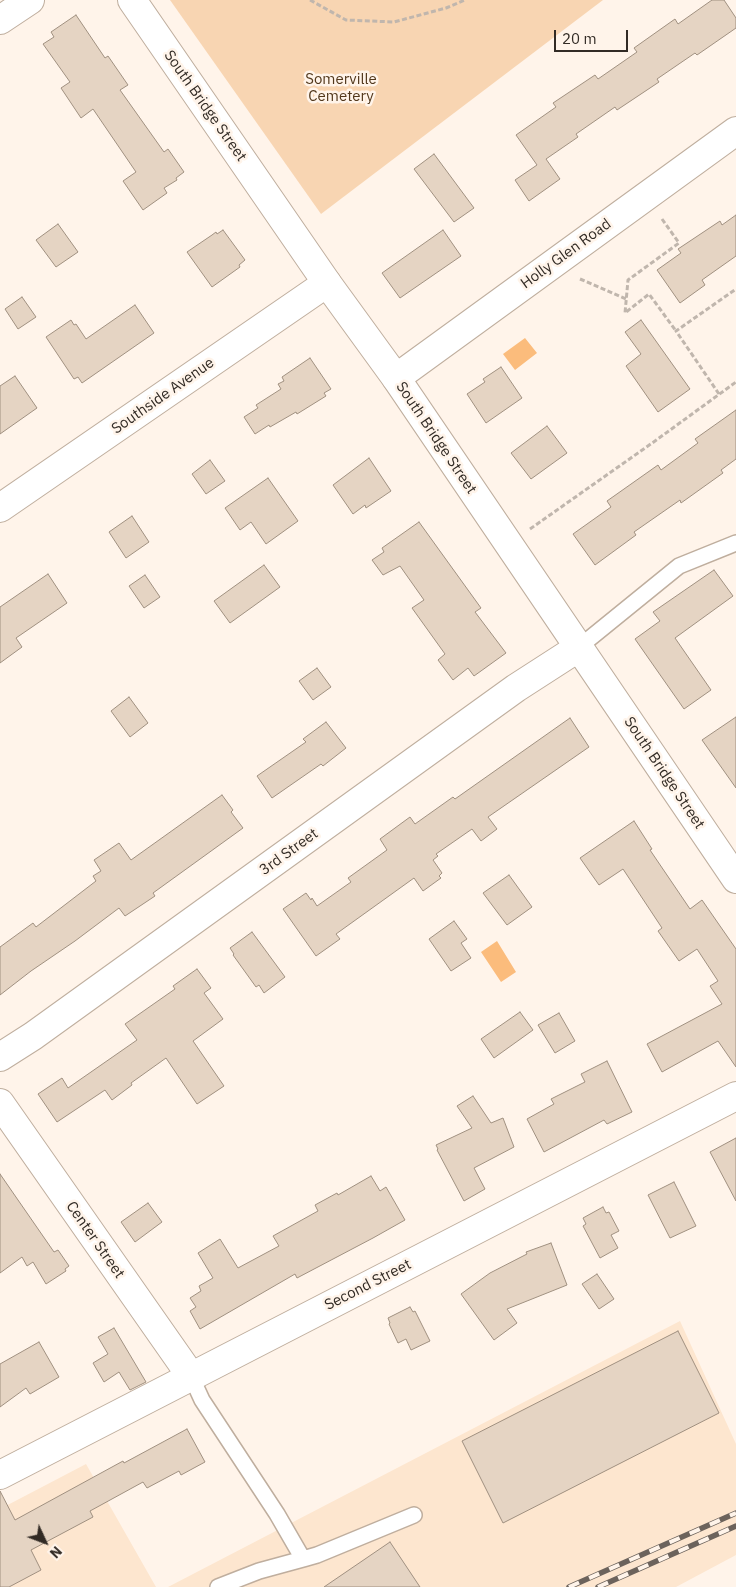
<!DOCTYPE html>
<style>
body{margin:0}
#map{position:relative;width:736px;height:1587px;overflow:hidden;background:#fff4ea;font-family:"IBM Plex Sans",sans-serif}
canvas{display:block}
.north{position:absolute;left:20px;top:1517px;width:50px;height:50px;-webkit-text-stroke:4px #fff4ea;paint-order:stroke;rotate:133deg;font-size:14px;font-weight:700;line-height:20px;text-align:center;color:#322b25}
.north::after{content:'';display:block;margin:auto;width:18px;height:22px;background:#322b25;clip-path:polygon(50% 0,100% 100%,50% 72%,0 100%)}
.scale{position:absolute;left:554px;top:30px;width:74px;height:22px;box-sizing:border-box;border:2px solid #322b25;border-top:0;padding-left:6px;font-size:15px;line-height:18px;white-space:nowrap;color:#322b25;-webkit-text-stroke:4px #fff4ea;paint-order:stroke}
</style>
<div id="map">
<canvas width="736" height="1587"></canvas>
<div class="north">N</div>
<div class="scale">20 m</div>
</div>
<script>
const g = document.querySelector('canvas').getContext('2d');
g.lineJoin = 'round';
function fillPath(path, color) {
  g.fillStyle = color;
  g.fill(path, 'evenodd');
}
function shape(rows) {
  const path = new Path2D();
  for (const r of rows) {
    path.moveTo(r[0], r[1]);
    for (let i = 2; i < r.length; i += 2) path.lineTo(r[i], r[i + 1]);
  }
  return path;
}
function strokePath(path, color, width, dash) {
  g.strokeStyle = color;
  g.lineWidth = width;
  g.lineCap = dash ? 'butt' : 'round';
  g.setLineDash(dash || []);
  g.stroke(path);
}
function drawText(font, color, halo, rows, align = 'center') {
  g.font = font + ' "IBM Plex Sans",sans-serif';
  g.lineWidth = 5;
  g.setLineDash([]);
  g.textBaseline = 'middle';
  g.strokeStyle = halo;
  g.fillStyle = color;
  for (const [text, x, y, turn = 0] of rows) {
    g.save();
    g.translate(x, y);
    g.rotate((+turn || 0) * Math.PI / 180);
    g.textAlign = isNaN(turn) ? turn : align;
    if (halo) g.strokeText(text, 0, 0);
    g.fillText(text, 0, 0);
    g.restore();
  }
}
fillPath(shape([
 [680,1321,736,1444,736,1555,676,1587,168,1587],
 [86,1464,156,1587,0,1587,0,1509]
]), '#fde6cf');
fillPath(shape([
 [170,0,603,0,321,214]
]), '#f8d5b2');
fillPath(shape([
 [525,338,537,353,515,370,503,354],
 [497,941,516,972,501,982,481,952]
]), '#fbbc7c');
const building = shape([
 [712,0,724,0,736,18,736,28,697,55,695,53,657,79,659,82,617,110,615,107,576,134,578,137,546,159,560,179,529,201,515,180,537,165,516,135,556,107,553,103,595,75,598,79,637,52,634,48,675,19,678,24,712,0],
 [76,15,105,58,108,56,128,85,120,90,164,152,168,149,184,172,176,178,177,180,164,188,167,193,143,210,123,181,136,172,93,109,81,118,61,88,70,82,43,44,54,37,51,32,76,15],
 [434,154,474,208,454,222,414,169,434,154],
 [736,215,736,256,702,280,705,285,680,303,657,270,681,253,678,249,720,221,722,225,736,215],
 [58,224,78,252,56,267,36,240,58,224],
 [223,230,245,260,239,265,240,267,212,287,187,252,212,235,216,232,217,234,223,230],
 [443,230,461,256,400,298,382,273,443,230],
 [22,297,36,317,18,329,5,309,22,297],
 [135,305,154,333,82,383,78,377,74,379,46,337,71,320,74,325,76,324,86,339,135,305],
 [641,320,690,389,658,412,626,366,641,354,625,332,641,320],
 [310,358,331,389,324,393,326,396,297,414,296,412,270,427,269,425,255,434,244,417,258,408,256,405,281,389,278,384,284,381,282,377,310,358],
 [501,367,522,398,486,423,467,394,485,382,483,379,501,367],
 [15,376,37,408,0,434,0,386,15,376],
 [736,410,736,459,721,470,723,473,681,503,680,500,634,532,636,535,595,565,573,534,611,507,607,501,658,465,661,470,698,443,695,439,736,410],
 [547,426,567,453,531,479,511,453,547,426],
 [369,458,391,491,366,508,365,505,353,514,333,485,369,458],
 [210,460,225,481,206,494,192,474,210,460],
 [268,478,298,521,266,544,251,522,240,530,225,508,268,478],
 [132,516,149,542,126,558,109,532,132,516],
 [419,522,481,608,475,612,506,653,474,676,468,668,453,680,438,660,445,654,412,608,424,600,400,566,383,575,372,560,384,552,382,548,419,522],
 [264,565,280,587,230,623,214,601,264,565],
 [714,570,733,596,675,638,711,690,684,709,635,639,660,621,653,612,714,570],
 [48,574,67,603,16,638,22,647,0,663,0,607,48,574],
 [145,575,160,597,144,608,129,586,145,575],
 [317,668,331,687,313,700,299,681,317,668],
 [129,697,148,723,130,737,111,711,129,697],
 [736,717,736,788,702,740,736,717],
 [570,718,589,747,488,817,497,829,481,841,472,829,436,854,438,856,433,860,442,873,439,876,441,878,423,891,414,878,336,934,340,939,316,956,283,909,306,893,311,900,312,898,317,906,351,882,348,878,387,850,380,839,410,817,415,824,453,797,455,799,570,718],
 [326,722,346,748,323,766,321,764,272,798,257,776,306,742,303,739,326,722],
 [222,795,233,810,231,812,243,828,153,893,155,896,125,916,119,908,75,941,31,971,0,995,0,947,33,923,36,927,96,881,93,876,101,871,94,860,119,843,131,860,222,795],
 [634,821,652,849,650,850,690,909,702,900,736,949,736,1067,718,1041,662,1072,647,1044,722,1004,710,986,718,981,697,949,679,961,658,931,662,928,623,869,599,885,580,858,634,821],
 [509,875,532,907,507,925,483,893,509,875],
 [454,921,467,939,461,943,471,958,451,971,429,939,454,921],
 [252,932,285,977,264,993,259,985,256,987,233,955,234,954,230,948,252,932],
 [197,969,211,988,204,993,223,1019,193,1041,224,1086,197,1104,166,1058,131,1083,132,1085,112,1100,105,1090,57,1122,38,1094,62,1078,68,1088,137,1040,125,1024,175,989,173,986,197,969],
 [520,1012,533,1030,494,1058,481,1039,520,1012],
 [559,1013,575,1041,555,1053,538,1025,559,1013],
 [607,1061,632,1112,607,1124,604,1120,544,1152,527,1119,554,1104,551,1099,585,1082,581,1074,607,1061],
 [473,1096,491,1123,503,1118,514,1147,474,1168,485,1189,464,1201,437,1150,438,1149,436,1145,472,1128,457,1106,473,1096],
 [736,1138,736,1201,710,1152,736,1138],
 [0,1174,54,1252,58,1250,69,1266,65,1269,66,1271,46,1284,33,1262,27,1266,22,1257,0,1273,0,1174],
 [371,1176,380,1191,386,1187,405,1220,373,1238,297,1278,295,1274,200,1329,190,1311,196,1307,190,1298,201,1291,199,1286,213,1278,198,1253,220,1239,238,1268,279,1246,273,1236,318,1211,315,1205,337,1193,338,1195,371,1176],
 [674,1182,696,1226,670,1238,648,1195,674,1182],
 [148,1203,162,1222,135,1242,121,1222,148,1203],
 [603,1207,606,1213,609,1212,619,1231,611,1235,618,1248,600,1258,583,1226,586,1224,583,1218,603,1207],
 [551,1243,567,1285,507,1309,517,1323,494,1340,461,1294,490,1273,527,1254,526,1252,551,1243],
 [597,1274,614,1299,599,1309,582,1284,597,1274],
 [410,1307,413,1312,415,1311,430,1341,411,1350,406,1339,398,1343,389,1324,390,1323,388,1318,410,1307],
 [114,1328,146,1382,130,1390,119,1372,104,1382,93,1363,108,1354,98,1337,114,1328],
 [678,1331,719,1413,503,1523,462,1441,678,1331],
 [39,1342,59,1377,30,1394,26,1388,0,1407,0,1364,39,1342],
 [187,1429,205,1462,181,1475,179,1471,147,1488,143,1482,90,1511,93,1517,31,1550,41,1570,9,1587,0,1587,0,1491,15,1520,123,1461,124,1463,187,1429],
 [390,1542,420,1587,324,1587,390,1542]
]);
fillPath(building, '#e5d4c3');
strokePath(building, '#a09080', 1);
const service = shape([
 [578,648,679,566,736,543],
 [191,1376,202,1400,277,1514,303,1559,317,1555,414,1515],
 [218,1587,259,1571,303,1559]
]);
const minor = shape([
 [0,20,30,0],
 [396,378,736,131],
 [0,508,327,283],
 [0,1057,33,1036,516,688,578,648],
 [0,1103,191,1376],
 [0,1475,736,1096]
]);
const tertiary = shape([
 [132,0,327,283,396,378,736,879]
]);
strokePath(service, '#bfae9e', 18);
strokePath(minor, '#bfae9e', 30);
strokePath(tertiary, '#bfae9e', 30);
strokePath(shape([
 [310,0,346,20,394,22,446,8,465,0],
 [662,219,679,243,628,280,625,313,649,294,676,331],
 [580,279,626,299],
 [719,394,676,331,736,289],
 [530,529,655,441,736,382]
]), '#c0b6ad', 3, [5, 2.5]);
strokePath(service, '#fff', 15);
strokePath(minor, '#fff', 28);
strokePath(tertiary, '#fff', 28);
const rail = shape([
 [569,1587,736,1513],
 [598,1587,736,1526]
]);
strokePath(rail, '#6c635c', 5.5);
strokePath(rail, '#fff4ea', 4, [11]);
drawText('15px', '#52381c', '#fff4ea', [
 ["Somerville",341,80],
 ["Cemetery",341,97]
]);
drawText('15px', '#322b25', '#fff4ea', [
 ["South Bridge Street",205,106,55],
 ["Holly Glen Road",566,254,-36],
 ["Southside Avenue",163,396,-35],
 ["South Bridge Street",436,438,56],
 ["South Bridge Street",664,773,56],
 ["3rd Street",289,852,-36],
 ["Center Street",95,1240,55],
 ["Second Street",368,1285,-27]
]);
</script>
